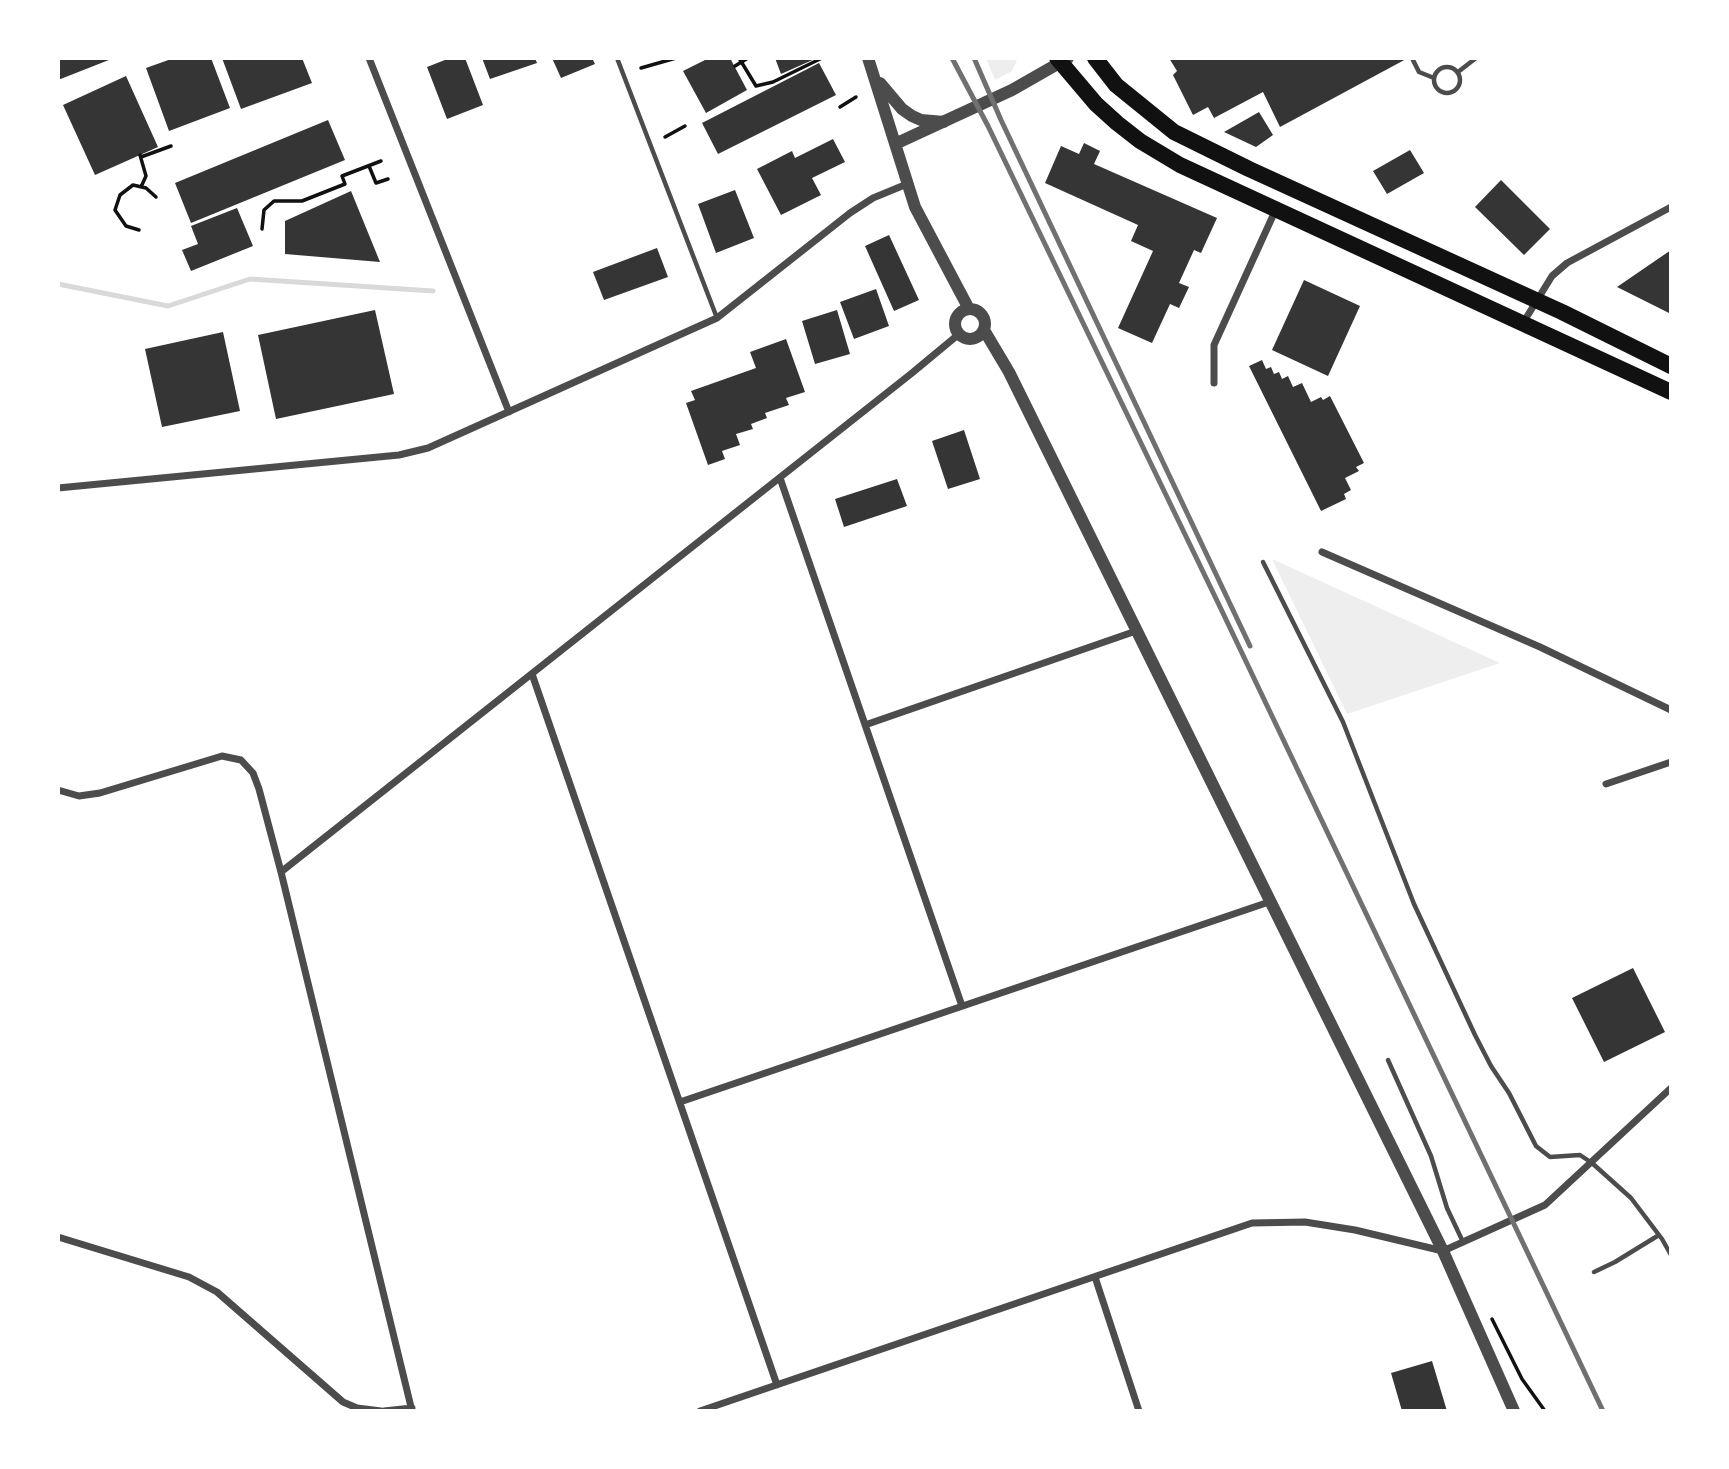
<!DOCTYPE html>
<style>
body{margin:0}
#map{position:relative;width:1729px;height:1469px;overflow:hidden;background:#fff;font-family:Signika,sans-serif}
canvas{display:block}
.frame{position:absolute;inset:0;border:60px solid #fff;pointer-events:none}
</style>
<div id="map">
<canvas width="1729" height="1469"></canvas>
<div class="frame"></div>
</div>
<script>
const g = document.querySelector('canvas').getContext('2d');
g.lineJoin = 'round';
function fillPath(path, color) {
  g.fillStyle = color;
  g.fill(path, 'evenodd');
}
function shape(rows) {
  const path = new Path2D();
  for (const r of rows) {
    if (r.length === 3) {
      path.moveTo(r[0] + r[2], r[1]);
      path.arc(r[0], r[1], r[2], 0, 2 * Math.PI);
      continue;
    }
    path.moveTo(r[0], r[1]);
    for (let i = 2; i < r.length; i += 2) path.lineTo(r[i], r[i + 1]);
  }
  return path;
}
function strokePath(path, color, width, dash) {
  g.strokeStyle = color;
  g.lineWidth = width;
  g.lineCap = dash ? 'butt' : 'round';
  g.setLineDash(dash || []);
  g.stroke(path);
}
fillPath(shape([
 [986,58,1018,58,1012,71,995,80],
 [1272,559,1500,663,1347,714]
]), '#eee');
strokePath(shape([
 [58,284,168,306,250,279,433,291]
]), '#d9d9d9', 5);
fillPath(shape([
 [58,58,114,58,58,80],
 [174,58,211,58,230,108,169,131,146,68],
 [222,58,302,58,312,83,241,109],
 [450,58,465,58,483,105,447,119,427,67],
 [482,58,535,58,537,63,490,79],
 [552,58,592,58,595,64,561,78],
 [709,58,730,58,747,90,706,113,683,71],
 [775,58,817,58,781,74],
 [1169,58,1408,58,1280,127,1263,92,1214,118,1208,107,1193,115,1173,75,1177,71],
 [819,63,836,95,718,154,702,123],
 [126,76,158,147,95,175,63,105],
 [1259,112,1273,135,1256,147,1224,132],
 [328,120,345,160,191,223,175,183],
 [833,139,845,162,812,178,821,195,781,215,757,169,792,151,795,158],
 [1084,143,1100,151,1094,164,1217,218,1201,253,1194,250,1179,283,1189,287,1179,308,1170,304,1152,343,1118,328,1153,251,1131,241,1138,225,1045,183,1061,146,1079,154],
 [1410,150,1424,173,1387,194,1373,171],
 [1501,180,1550,229,1524,255,1475,207],
 [735,190,754,238,716,253,698,204],
 [351,191,380,262,285,254,285,221],
 [237,208,253,246,191,271,182,250,198,244,191,226],
 [889,235,919,300,894,311,865,246],
 [657,248,668,277,604,300,593,272],
 [1671,250,1671,314,1617,287],
 [1304,280,1360,306,1328,376,1272,350],
 [876,289,889,326,854,339,840,302],
 [375,310,394,394,276,419,258,335],
 [837,310,850,354,815,364,802,321],
 [223,332,240,411,162,427,145,349],
 [786,339,805,392,786,398,789,405,765,413,767,418,751,424,753,429,736,434,740,445,722,451,725,459,708,465,686,403,695,400,691,391,756,368,750,352],
 [1262,360,1266,369,1271,367,1274,374,1279,372,1282,379,1288,376,1293,387,1302,383,1311,402,1321,397,1323,400,1330,396,1364,463,1356,467,1359,471,1345,478,1351,490,1344,494,1346,499,1321,511,1249,366],
 [964,430,980,479,948,489,932,441],
 [897,479,907,506,844,527,835,499],
 [1633,968,1665,1032,1604,1062,1572,998],
 [1432,1361,1447,1411,1402,1411,1391,1373]
]), '#353535');
strokePath(shape([
 [739,58,756,86,773,82,822,58],
 [735,66,748,58],
 [641,68,676,58],
 [840,107,856,97],
 [665,137,685,126],
 [140,155,146,176,141,187],
 [141,157,171,146],
 [369,166,376,183,388,179],
 [262,229,264,210,274,201,302,201,345,184,342,176,381,161],
 [139,230,126,226,115,210,120,195,133,185,146,188,156,197],
 [1492,1319,1522,1379,1545,1411]
]), '#111', 3.5);
strokePath(shape([
 [617,58,717,318],
 [1412,58,1419,72,1434,78],
 [1447,80,13],
 [1458,72,1476,58],
 [1263,562,1343,722,1414,904,1475,1035,1491,1066,1509,1093,1536,1146,1550,1157,1580,1155,1592,1163,1631,1198,1662,1239,1671,1255],
 [1388,1060,1431,1156,1447,1208,1463,1242],
 [1594,1272,1615,1262,1659,1235]
]), '#4c4c4c', 4.5);
strokePath(shape([
 [369,58,509,412],
 [1523,323,1552,276,1567,263,1671,207],
 [1214,383,1214,345,1276,209],
 [780,478,962,1006],
 [58,488,399,455,428,448,717,318,850,213,873,198,907,184],
 [1322,552,1540,647,1671,710],
 [532,674,777,1385],
 [865,725,1136,631],
 [1606,784,1671,762],
 [58,790,79,796,100,793,222,756,241,760,253,773,259,789,281,872,412,1411],
 [281,872,912,373,959,334],
 [680,1102,1269,902],
 [58,1237,189,1277,217,1292,343,1402,357,1408,381,1411],
 [1095,1277,1139,1411],
 [384,1411,412,1408],
 [700,1411,1252,1223,1305,1222,1355,1230,1443,1251,1545,1205,1671,1088]
]), '#4c4c4c', 7);
strokePath(shape([
 [868,58,915,207,969,309],
 [880,83,902,109,912,116,921,120,944,122],
 [895,144,1012,90,1068,58],
 [970,324,15],
 [984,330,1009,372,1443,1251,1514,1411]
]), '#4c4c4c', 12);
strokePath(shape([
 [1057,58,1096,104,1117,123,1140,141,1180,165,1671,392],
 [1095,58,1116,85,1174,132,1249,169,1562,312,1671,366]
]), '#111', 16);
strokePath(shape([
 [952,58,988,126,1221,609,1603,1411],
 [974,58,1001,120,1250,646]
]), '#707070', 5);
</script>
